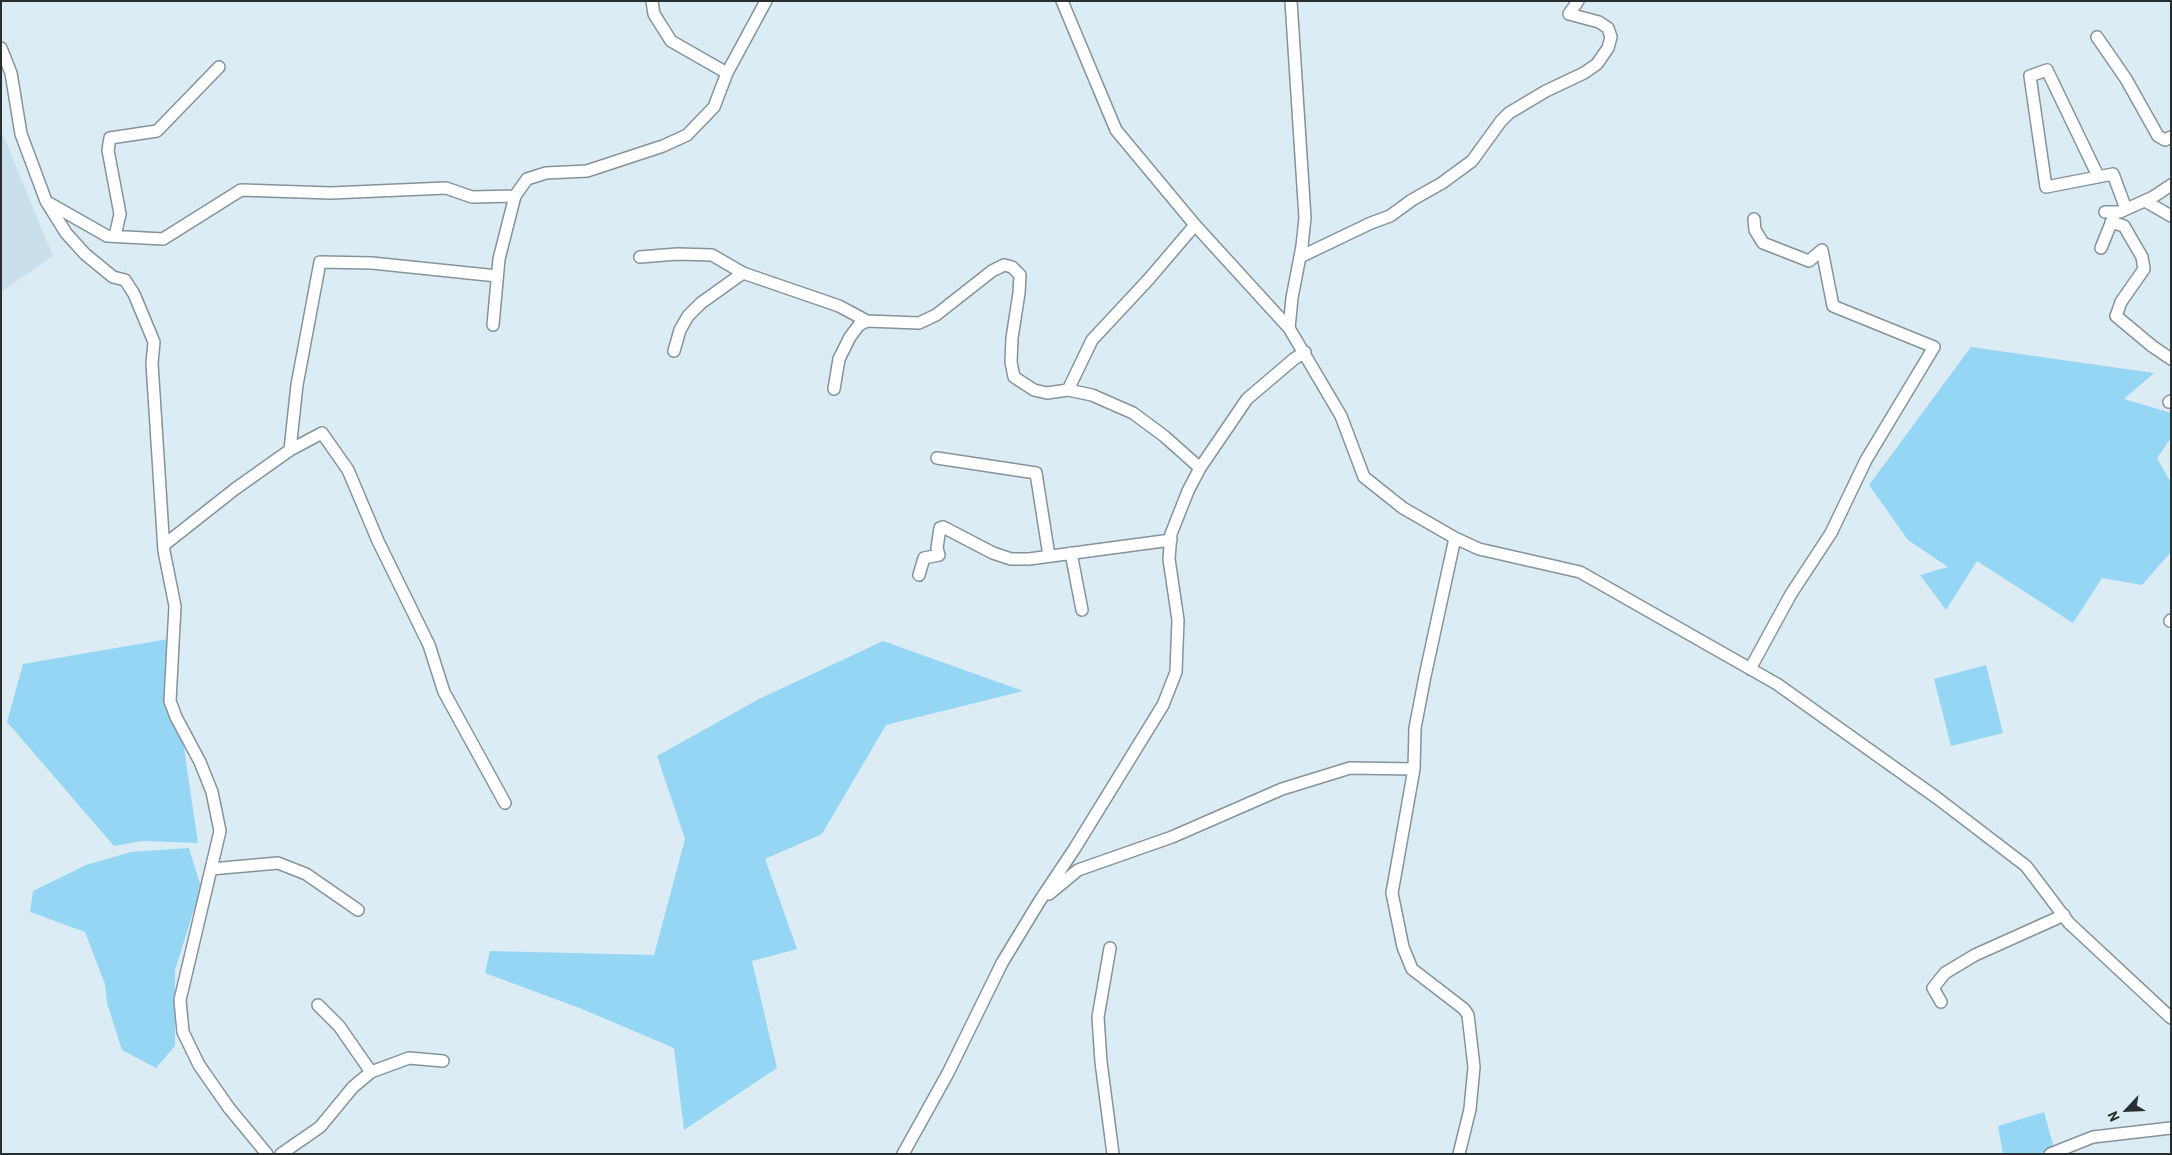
<!DOCTYPE html>
<style>
body{margin:0}
#map{position:relative;width:2172px;height:1155px;overflow:hidden;background:#dcecf4;font-family:Barlow,sans-serif}
canvas{display:block}
.frame{position:absolute;inset:0;border:2px solid #282e30;pointer-events:none}
.north{position:absolute;left:2102px;top:1085px;width:50px;height:50px;-webkit-text-stroke:4px #dcecf4;paint-order:stroke;rotate:245deg;font-size:14px;font-weight:700;line-height:20px;text-align:center;color:#282e30}
.north::after{content:'';display:block;margin:auto;width:18px;height:22px;background:#282e30;clip-path:polygon(50% 0,100% 100%,50% 72%,0 100%)}
</style>
<div id="map">
<canvas width="2172" height="1155"></canvas>
<div class="frame"></div>
<div class="north">N</div>
</div>
<script>
const g = document.querySelector('canvas').getContext('2d');
g.lineJoin = 'round';
function fillPath(path, color) {
  g.fillStyle = color;
  g.fill(path, 'evenodd');
}
function shape(rows) {
  const path = new Path2D();
  for (const r of rows) {
    path.moveTo(r[0], r[1]);
    for (let i = 2; i < r.length; i += 2) path.lineTo(r[i], r[i + 1]);
  }
  return path;
}
function strokePath(path, color, width, dash) {
  g.strokeStyle = color;
  g.lineWidth = width;
  g.lineCap = dash ? 'butt' : 'round';
  g.setLineDash(dash || []);
  g.stroke(path);
}
fillPath(shape([
 [1,130,53,256,1,292]
]), '#c9e0ec');
fillPath(shape([
 [1971,347,2154,373,2124,399,2171,413,2171,438,2157,458,2171,483,2171,552,2142,585,2102,578,2073,623,1977,561,1946,610,1920,575,1948,567,1908,540,1869,485],
 [168,639,198,843,142,841,114,846,7,722,23,664],
 [883,641,1023,691,886,725,822,834,765,859,797,949,752,961,777,1068,684,1130,674,1048,582,1009,485,973,490,951,654,955,685,839,657,756,759,699],
 [1986,665,2003,733,1951,746,1934,679],
 [189,848,201,887,175,970,175,1046,156,1068,122,1050,107,1003,105,984,85,932,30,912,33,891,86,865,131,852],
 [2044,1112,2054,1148,2038,1154,2003,1154,1998,1126]
]), '#96d6f5');
const minor = shape([
 [652,1,654,14,671,41,727,73],
 [1062,1,1116,130,1195,225,1289,328,1341,416,1364,477,1403,508,1455,538,1479,549,1580,572,1777,684,1937,798,2026,866,2069,923,2171,1018],
 [2097,37,2126,79,2158,136,2165,140,2171,137],
 [1,48,11,73,21,134,46,201,66,233,85,254,113,277,125,280,134,294,154,342,152,363,164,551,175,606,170,701,176,717,200,762,212,792,220,831,180,1000,183,1032,199,1065,229,1108,267,1154],
 [2098,176,2047,70,2030,76,2046,187,2113,174,2126,209],
 [2145,201,2171,216],
 [49,203,107,236,163,239,241,190,331,193,446,188,472,197,515,196],
 [2105,212,2120,212,2153,197,2171,185],
 [2111,222,2124,226,2142,257,2144,269,2121,302,2116,316,2152,346,2171,359],
 [115,236,120,214,108,150,110,138,157,131,219,67],
 [2101,248,2114,216],
 [640,257,677,254,712,255,743,273,839,306,867,321],
 [1300,257,1371,223,1390,216,1412,200,1442,183,1472,161,1501,121,1509,113,1546,91,1584,73,1597,64,1608,48,1611,37,1608,28,1599,22,1569,14,1578,1],
 [497,276,372,263,320,262,297,385,290,450,322,433,348,470,378,541,429,645,444,692,505,803],
 [493,325,499,259,515,196,527,179,546,173,587,171,663,146,687,135,714,107,727,73,766,1],
 [1289,328,1292,298,1302,246,1305,218,1291,1],
 [674,351,680,330,688,316,701,303,743,273],
 [834,389,839,359,850,337,859,325,867,321,919,323,936,315,992,271,1004,265,1012,267,1020,275,1019,293,1012,338,1011,362,1014,377,1034,390,1047,393,1068,390,1092,395,1133,413,1164,436,1200,468],
 [1068,390,1092,340,1148,280,1195,225],
 [2169,402,2171,401],
 [937,458,1036,473,1049,556],
 [1455,538,1425,676,1415,728,1414,769,1392,893,1403,947,1412,969,1464,1009,1468,1015,1474,1067,1470,1109,1459,1154],
 [164,545,235,489,290,450],
 [1071,553,1082,610],
 [919,575,924,558,939,555,937,548,940,528,943,527,993,553,1011,559,1029,559,1171,540],
 [2170,621,2171,620],
 [1750,669,1791,594,1831,533,1866,460,1934,347,1833,306,1822,250,1809,261,1763,243,1755,230,1754,219],
 [211,869,278,863,306,874,358,910],
 [1049,894,1078,870,1172,837,1282,789,1350,768,1414,769],
 [1110,948,1098,1017,1101,1062,1113,1154],
 [1941,1002,1933,988,1945,973,1975,955,2064,915],
 [318,1005,339,1026,371,1072],
 [281,1154,320,1127,353,1087,371,1072,409,1058,443,1061],
 [903,1154,948,1073,1002,963,1039,902,1075,848,1163,705,1176,672,1178,620,1169,559,1171,534,1188,491,1200,468,1247,399,1294,359,1305,352],
 [2050,1154,2093,1137,2171,1128]
]);
strokePath(minor, '#85939b', 14);
strokePath(minor, '#fff', 11);
</script>
